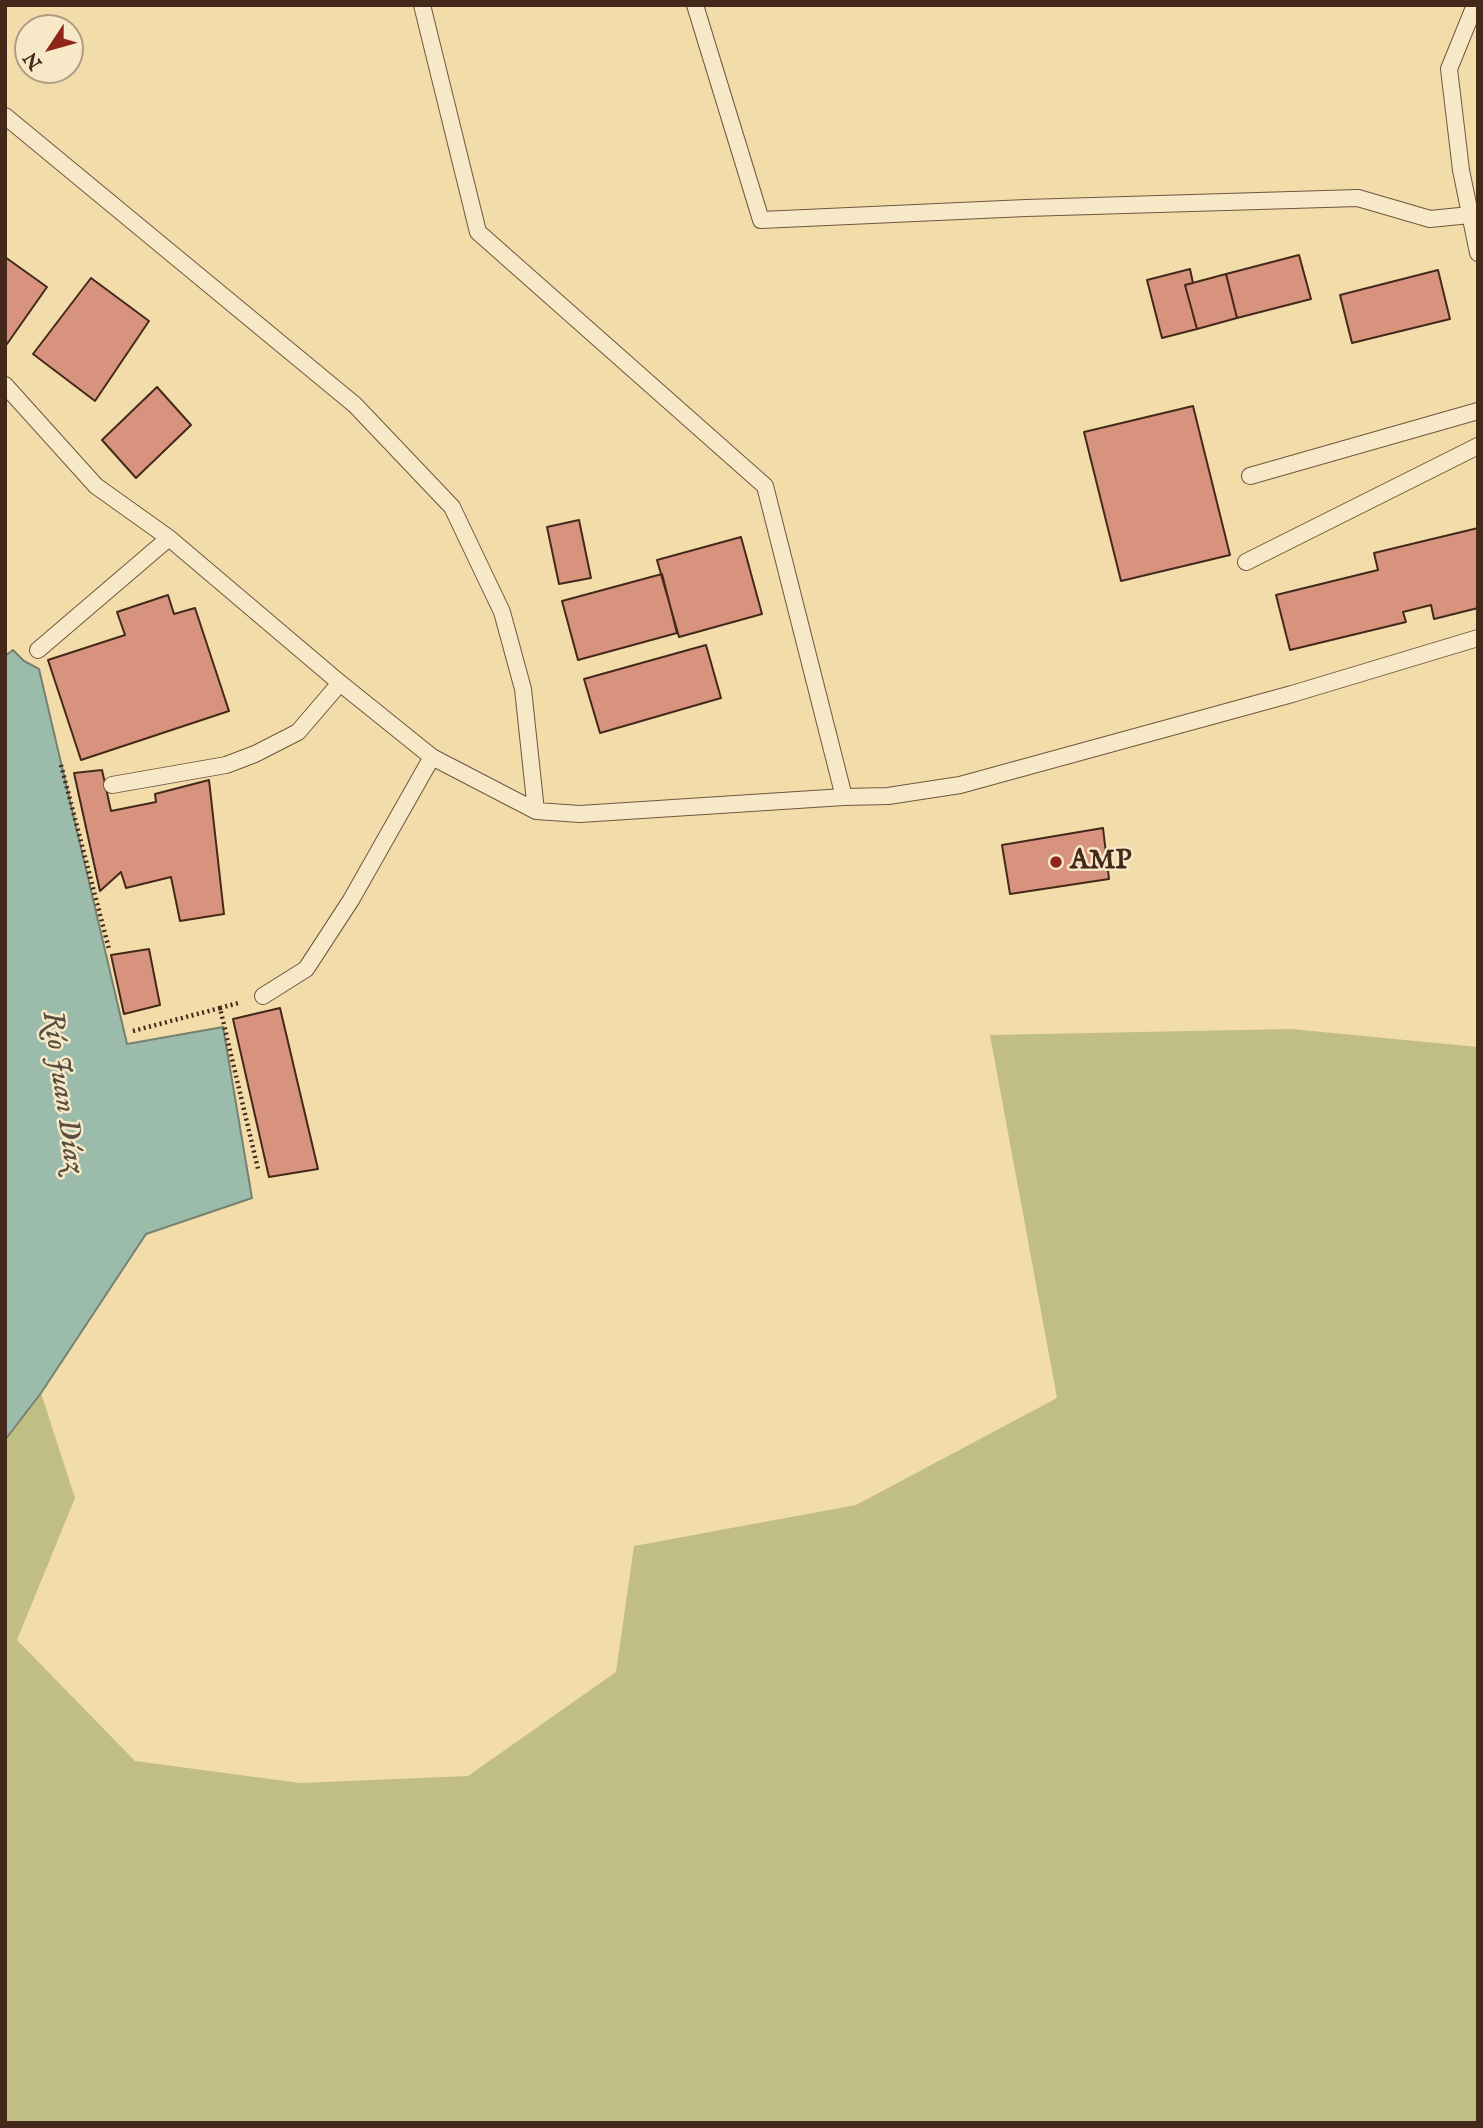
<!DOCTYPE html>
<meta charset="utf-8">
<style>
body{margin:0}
#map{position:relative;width:1483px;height:2128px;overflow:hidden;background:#f2dcaa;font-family:"IM FELL English",serif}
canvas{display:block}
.frame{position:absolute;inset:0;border:7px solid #44291a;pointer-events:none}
.north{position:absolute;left:14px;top:14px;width:70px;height:70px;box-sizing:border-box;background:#f7e8c8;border:2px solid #af9c82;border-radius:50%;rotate:234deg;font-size:19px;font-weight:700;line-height:28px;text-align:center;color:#44291a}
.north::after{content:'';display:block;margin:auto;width:24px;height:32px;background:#8f2418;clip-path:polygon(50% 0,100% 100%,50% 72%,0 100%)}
</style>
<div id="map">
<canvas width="1483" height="2128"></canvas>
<div class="frame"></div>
<div class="north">N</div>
</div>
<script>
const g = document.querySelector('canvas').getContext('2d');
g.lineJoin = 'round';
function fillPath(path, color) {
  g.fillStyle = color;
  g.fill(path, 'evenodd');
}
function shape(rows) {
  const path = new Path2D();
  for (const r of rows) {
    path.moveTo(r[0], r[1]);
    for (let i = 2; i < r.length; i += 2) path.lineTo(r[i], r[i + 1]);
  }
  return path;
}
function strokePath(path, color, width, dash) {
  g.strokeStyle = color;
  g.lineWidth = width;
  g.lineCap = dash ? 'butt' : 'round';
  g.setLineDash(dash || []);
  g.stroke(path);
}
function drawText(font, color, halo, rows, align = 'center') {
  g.font = font + ' "IM FELL English",serif';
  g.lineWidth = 5;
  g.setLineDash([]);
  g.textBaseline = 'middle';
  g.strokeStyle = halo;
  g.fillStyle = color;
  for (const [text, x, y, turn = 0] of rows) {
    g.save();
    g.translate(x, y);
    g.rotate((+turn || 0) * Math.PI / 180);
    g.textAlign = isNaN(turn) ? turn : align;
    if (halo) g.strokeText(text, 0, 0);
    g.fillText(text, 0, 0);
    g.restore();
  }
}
fillPath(shape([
 [1291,1029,1478,1047,1478,2123,5,2123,5,1440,41,1393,75,1498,17,1640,135,1761,300,1783,468,1776,616,1672,634,1546,856,1505,1057,1398,990,1035]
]), '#c1be84');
const water = shape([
 [13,650,24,661,39,669,127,1044,223,1027,252,1198,146,1234,41,1393,5,1440,5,656,13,650]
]);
fillPath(water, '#9bbbab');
strokePath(water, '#788171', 2);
const building = shape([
 [1299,255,1311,299,1237,318,1226,274,1299,255],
 [5,257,47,287,7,344,5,343,5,257],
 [1190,269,1193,283,1185,285,1197,329,1162,338,1147,280,1190,269],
 [1438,270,1450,319,1352,343,1340,295,1438,270],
 [1226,274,1237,318,1197,329,1185,285,1226,274],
 [91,278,149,321,95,401,33,354,91,278],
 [157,387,191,425,136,478,102,440,157,387],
 [1193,406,1230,555,1121,581,1084,432,1193,406],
 [579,520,591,578,559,584,547,527,579,520],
 [1478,528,1478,608,1434,619,1431,605,1403,612,1406,622,1290,650,1276,595,1378,570,1374,553,1478,528],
 [741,537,762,614,679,637,657,560,741,537],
 [662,574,677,633,578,660,562,601,662,574],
 [168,595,174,614,195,608,229,711,81,760,48,660,125,635,117,612,168,595],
 [706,645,721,698,600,733,584,679,706,645],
 [102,770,111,811,156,802,155,794,209,780,224,914,180,921,171,877,126,888,121,872,100,891,74,773,102,770],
 [1103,828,1109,879,1010,894,1002,845,1103,828],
 [149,949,160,1005,124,1014,111,955,149,949],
 [280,1008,318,1169,269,1177,233,1019,280,1008]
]);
fillPath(building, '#d7937e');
strokePath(building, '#44291a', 2);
const lane = shape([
 [422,5,478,232,765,486,844,797],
 [695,5,761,220,1026,208,1358,198,1430,219,1470,215],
 [1475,5,1449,69,1461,170,1478,253],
 [5,116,355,405,452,507,502,612,523,689,536,811],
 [5,385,96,486,169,538,340,683,432,757,536,811,580,814,844,797,888,796,960,785,1292,694,1478,638],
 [1250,476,1478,411],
 [1246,562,1478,446],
 [38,650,169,538],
 [112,785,226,765,255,754,298,732,340,683],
 [263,996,306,969,351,900,432,757]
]);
strokePath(lane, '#70563e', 18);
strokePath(shape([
 [61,765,109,949],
 [220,1008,238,1003],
 [133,1031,220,1008,258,1169]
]), '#44291a', 4.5, [2, 3.5]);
strokePath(lane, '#f7e8c8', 16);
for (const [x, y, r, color] of [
 [1056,862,7,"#8f2418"]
]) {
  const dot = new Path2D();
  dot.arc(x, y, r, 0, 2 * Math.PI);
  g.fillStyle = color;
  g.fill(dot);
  strokePath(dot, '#f7e8c8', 2.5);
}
drawText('bold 28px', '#44291a', '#f7e8c8', [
 ["AMP",1070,862]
], 'left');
drawText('italic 30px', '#5a4e3e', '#f7e8c8', [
 ["Río Juan Díaz",61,1092,82]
]);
</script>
